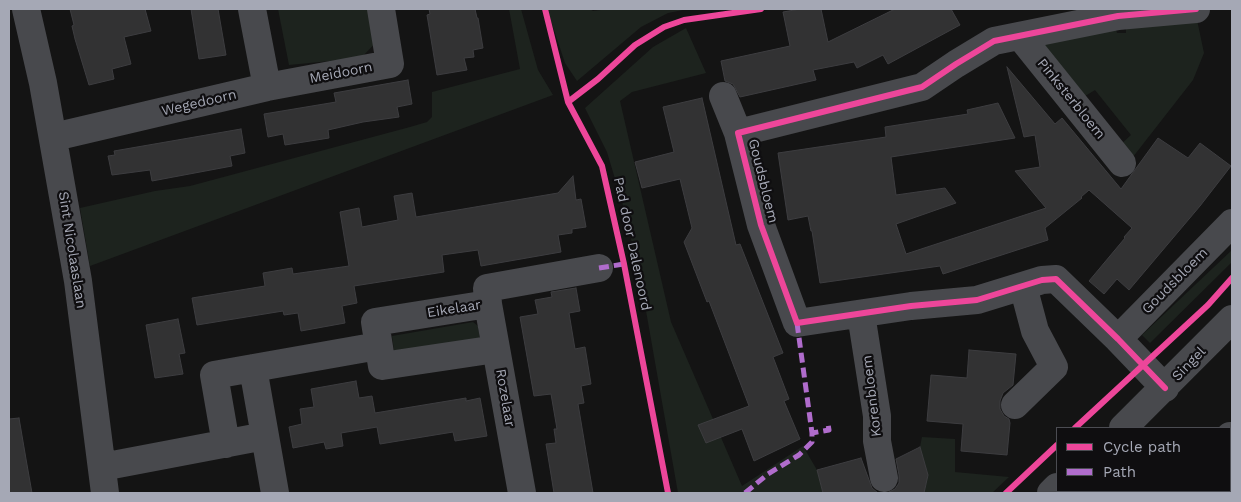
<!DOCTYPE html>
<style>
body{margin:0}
#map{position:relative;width:1241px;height:502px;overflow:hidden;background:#141414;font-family:"Work Sans",sans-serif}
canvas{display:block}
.frame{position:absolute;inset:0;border:10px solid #a5a8b5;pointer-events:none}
.legend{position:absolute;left:1056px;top:427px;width:175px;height:65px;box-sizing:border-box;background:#0f0e10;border:1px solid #4b4c52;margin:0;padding:6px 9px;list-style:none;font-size:15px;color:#a5a8b5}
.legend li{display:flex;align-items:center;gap:10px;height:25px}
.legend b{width:25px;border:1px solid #4b4c52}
</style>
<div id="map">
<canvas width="1241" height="502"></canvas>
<div class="frame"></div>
<ul class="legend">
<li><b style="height:6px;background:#ed469a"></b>Cycle path</li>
<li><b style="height:6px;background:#b06ccc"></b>Path</li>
</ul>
</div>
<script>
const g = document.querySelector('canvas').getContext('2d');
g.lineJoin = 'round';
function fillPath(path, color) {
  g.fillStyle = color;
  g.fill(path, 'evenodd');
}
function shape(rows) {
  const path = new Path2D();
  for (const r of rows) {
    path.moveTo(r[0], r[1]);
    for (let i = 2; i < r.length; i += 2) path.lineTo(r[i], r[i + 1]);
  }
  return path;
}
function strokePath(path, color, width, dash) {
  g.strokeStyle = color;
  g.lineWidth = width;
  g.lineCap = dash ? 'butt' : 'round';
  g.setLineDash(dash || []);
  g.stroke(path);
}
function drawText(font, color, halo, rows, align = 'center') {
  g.font = font + ' "Work Sans",sans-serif';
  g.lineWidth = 4.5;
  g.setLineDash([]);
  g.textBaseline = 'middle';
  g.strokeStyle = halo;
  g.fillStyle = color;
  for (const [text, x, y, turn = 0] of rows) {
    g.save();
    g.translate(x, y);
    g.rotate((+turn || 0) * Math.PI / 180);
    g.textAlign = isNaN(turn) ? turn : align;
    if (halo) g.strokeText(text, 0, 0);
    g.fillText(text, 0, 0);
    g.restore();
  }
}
fillPath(shape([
 [278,9,382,9,386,32,361,58,289,65],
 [509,9,521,9,538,70,553,95,90,266,80,208,155,191,190,186,410,127,427,122,432,117,432,92,520,69],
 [547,9,590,9,593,11,608,9,688,9,668,13,641,27,577,81,565,63],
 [1196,15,1204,53,1193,80,1129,162,1118,147,1131,135,1095,90,1082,98,1041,48,1055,34,1114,23,1117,33,1126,33,1126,23],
 [686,28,706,73,632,92,620,101,671,322,742,486,803,446,817,470,823,493,678,493,642,288,625,212,607,152,585,108,653,47],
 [1232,250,1232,262,1150,343,1142,335],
 [473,322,478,326,480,340,399,354,394,350,392,336],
 [922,437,955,439,955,472,1009,477,992,493,924,493,928,475,920,447]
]), '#1d231e');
const building = shape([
 [70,9,145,9,151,31,124,37,131,64,112,69,114,79,89,85,75,39,72,26,74,25,70,9],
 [191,9,218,9,226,55,199,59,191,9],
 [429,9,475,9,477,18,478,18,483,48,473,50,474,57,464,58,467,70,437,75,427,15,430,14,429,9],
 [800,9,821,9,828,42,895,9,951,9,960,25,888,64,883,55,857,68,854,62,813,70,816,80,740,97,733,84,725,81,721,61,790,46,783,12,800,9],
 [1007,67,1055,124,1062,118,1121,189,1158,138,1188,158,1200,143,1231,166,1200,206,1129,290,1117,279,1104,294,1089,281,1125,238,1124,237,1132,228,1089,190,1081,197,1082,198,1045,228,1048,240,943,274,940,266,820,283,812,231,811,231,808,216,788,220,778,153,886,137,885,127,968,114,967,110,998,103,1015,138,891,157,896,195,945,188,956,203,896,224,906,254,1046,208,1015,171,1040,167,1035,135,1024,137,1007,67],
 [408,80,412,104,397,107,399,117,363,122,328,130,329,138,285,145,283,134,268,137,264,114,336,102,334,93,408,80],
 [702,98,736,245,740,244,783,353,773,357,789,399,784,401,800,439,754,461,742,429,706,443,698,425,749,406,709,301,707,302,684,242,692,228,680,179,642,188,635,162,674,152,663,107,702,98],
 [241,129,245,153,230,156,232,166,152,181,150,170,112,175,108,156,115,155,114,151,241,129],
 [573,176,576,200,581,199,586,227,572,229,572,233,558,235,561,252,481,266,478,250,442,255,444,272,354,286,357,303,342,306,345,323,301,331,298,313,284,315,283,311,197,325,192,298,265,286,263,273,292,268,293,274,349,266,340,212,359,208,362,227,398,220,394,196,412,193,416,217,558,193,573,176],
 [576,288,580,311,569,313,575,349,585,347,591,384,581,386,584,403,578,404,593,493,554,493,546,444,556,443,554,429,557,429,551,394,534,396,520,317,538,314,535,300,552,297,551,292,576,288],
 [178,319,185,353,179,354,183,374,155,378,146,325,178,319],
 [969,350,1016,354,1013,385,1003,393,1000,401,1000,409,1004,416,1009,419,1010,423,1007,455,961,451,963,424,927,421,931,375,967,378,969,350],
 [356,381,359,398,372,396,375,413,466,398,466,401,480,398,487,436,455,441,453,432,380,444,377,427,341,433,343,446,326,449,324,442,293,448,289,427,302,424,300,409,314,407,311,389,356,381],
 [19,418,26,459,32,493,9,493,9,419,19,418],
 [920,447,928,475,924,493,887,493,895,489,899,483,899,475,896,459,920,447],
 [861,458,872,488,878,493,885,493,823,493,817,470,861,458]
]);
fillPath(building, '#323233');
strokePath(building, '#3d3d40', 1);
strokePath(shape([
 [26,9,43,83,78,281,105,493],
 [1020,36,1122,163],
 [267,87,390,64,381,9],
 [723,96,738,133],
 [54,137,267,87,252,9],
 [488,304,522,493],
 [861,314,877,416,877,441,884,478],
 [1118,339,1232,223],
 [496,349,382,366,375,322,488,304,487,288,599,268],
 [1165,388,1118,339,1056,279,1042,280,977,300,911,306,797,323,761,225,738,133,922,87,956,64,994,41,1118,16,1196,9],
 [1015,405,1054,367,1035,331,1023,286],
 [1123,428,1232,319],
 [265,436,275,493],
 [1230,436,1232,436],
 [226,444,214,375,378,346],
 [102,467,265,436,253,368],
 [1230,487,1232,490],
 [1051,493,1057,487]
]), '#48494d', 28);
strokePath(shape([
 [599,268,624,264],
 [797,323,812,433],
 [745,493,768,474,799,455,812,442,812,433,829,430,828,424]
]), '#b06ccc', 5, [10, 5]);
strokePath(shape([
 [545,9,568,102,602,166,624,264,668,493],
 [568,102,598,79,635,45,664,27,684,20,761,9],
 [1165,388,1118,339,1056,279,1042,280,977,300,911,306,797,323,761,225,738,133,922,87,956,64,994,41,1118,16,1196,9],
 [1075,428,1208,305,1232,278],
 [1006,493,1057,445]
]), '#ed469a', 6);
drawText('14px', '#a5a8b5', '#0f0e10', [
 ["Meidoorn",341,73,-11],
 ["Pinksterbloem",1071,99,51],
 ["Wegedoorn",199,103,-13],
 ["Goudsbloem",763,181,76],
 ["Pad door Dalenoord",632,244,78],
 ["Sint Nicolaaslaan",72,250,81],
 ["Goudsbloem",1175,281,-45],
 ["Eikelaar",454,309,-9],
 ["Singel",1189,364,-46],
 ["Korenbloem",872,396,-97],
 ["Rozelaar",505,398,80]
]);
</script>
